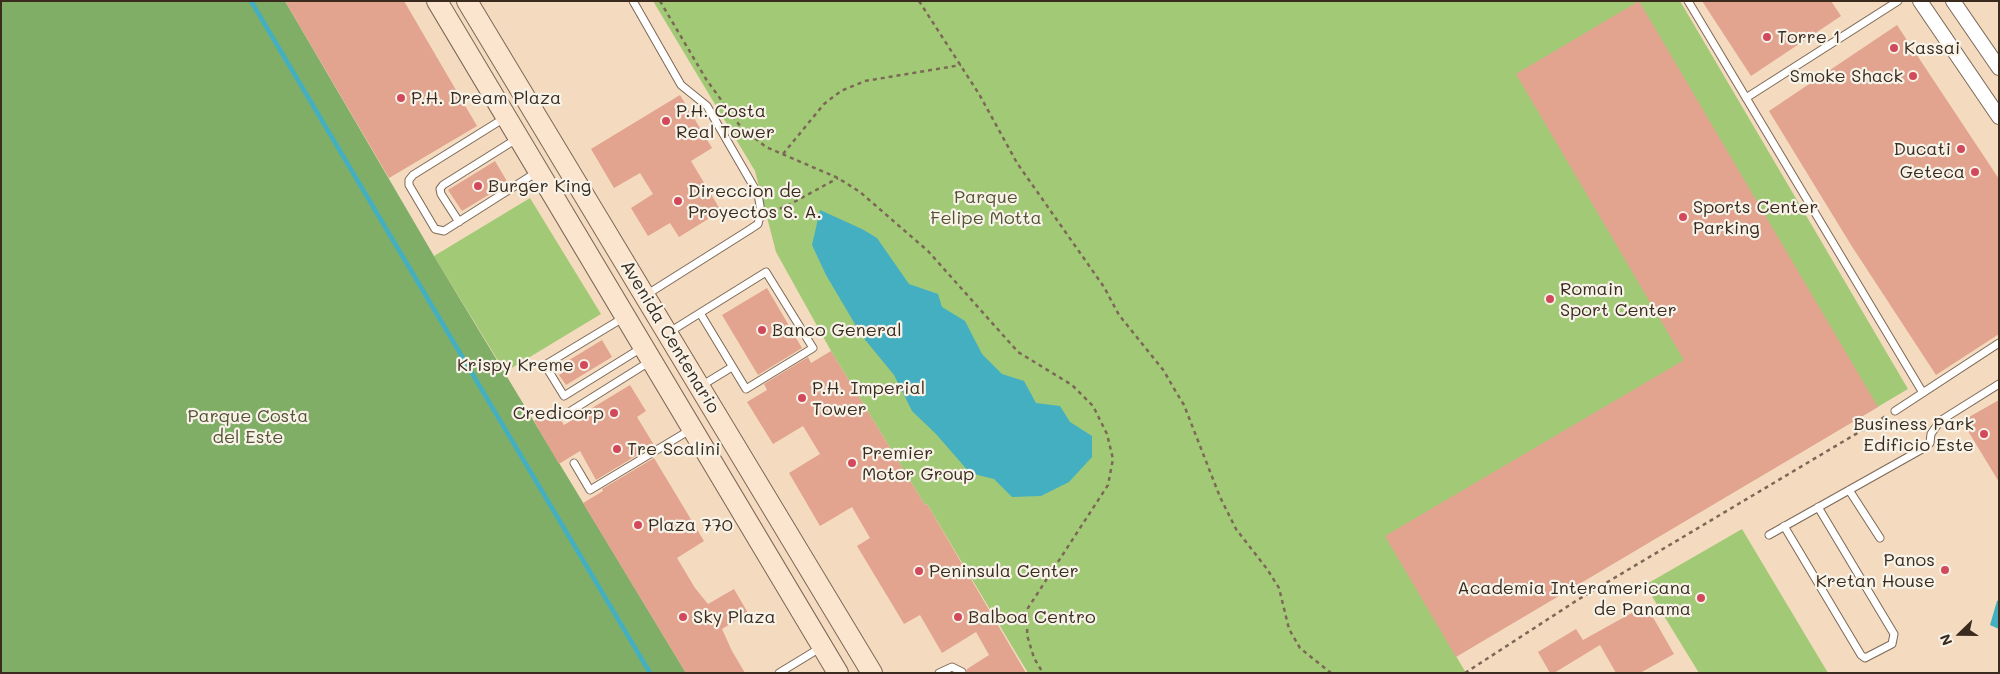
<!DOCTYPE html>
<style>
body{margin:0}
#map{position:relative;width:2000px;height:674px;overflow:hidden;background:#f4dbbf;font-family:Mali,sans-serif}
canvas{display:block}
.frame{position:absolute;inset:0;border:2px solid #3b2a1e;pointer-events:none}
.north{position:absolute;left:1935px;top:609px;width:50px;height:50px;-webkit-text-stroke:4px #f7f3e8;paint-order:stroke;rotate:248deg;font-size:14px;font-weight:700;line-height:20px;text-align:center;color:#3b2a1e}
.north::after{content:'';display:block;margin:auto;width:18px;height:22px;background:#3b2a1e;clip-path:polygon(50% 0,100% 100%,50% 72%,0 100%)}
</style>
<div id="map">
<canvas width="2000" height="674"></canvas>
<div class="frame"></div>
<div class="north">N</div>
</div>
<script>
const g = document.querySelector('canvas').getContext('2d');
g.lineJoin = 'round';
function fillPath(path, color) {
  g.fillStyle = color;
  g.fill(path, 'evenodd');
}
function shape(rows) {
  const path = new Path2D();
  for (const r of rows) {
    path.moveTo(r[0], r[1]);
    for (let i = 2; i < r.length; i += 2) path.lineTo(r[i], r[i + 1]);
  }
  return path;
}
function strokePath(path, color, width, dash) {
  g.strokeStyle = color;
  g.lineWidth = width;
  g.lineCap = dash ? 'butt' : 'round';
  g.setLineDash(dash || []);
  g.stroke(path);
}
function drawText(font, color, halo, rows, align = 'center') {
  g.font = font + ' Mali,sans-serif';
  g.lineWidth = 4.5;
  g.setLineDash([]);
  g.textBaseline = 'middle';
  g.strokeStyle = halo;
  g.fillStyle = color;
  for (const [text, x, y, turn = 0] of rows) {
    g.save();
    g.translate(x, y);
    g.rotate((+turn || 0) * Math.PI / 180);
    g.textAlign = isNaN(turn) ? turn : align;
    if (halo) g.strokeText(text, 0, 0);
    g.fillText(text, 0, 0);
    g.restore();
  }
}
fillPath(shape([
 [653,1,1680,1,1908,389,1456,656,1466,673,1028,673,927,504,925,505,831,351,776,252,755,171],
 [530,198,601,314,505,372,434,256],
 [1742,529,1828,673,1699,673,1645,585]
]), '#a2ca76');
fillPath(shape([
 [1,1,285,1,434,256,686,673,1,673]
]), '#81ae67');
fillPath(shape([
 [820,210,862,229,877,238,909,284,938,294,942,307,965,321,982,354,1002,374,1024,381,1036,403,1060,406,1070,422,1092,436,1092,457,1069,482,1041,496,1012,497,994,479,970,473,936,434,912,411,894,375,862,336,826,275,812,245],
 [1999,600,1999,629,1990,625,1997,601]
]), '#43afc1');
strokePath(shape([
 [251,1,650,673]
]), '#43afc1', 4.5);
fillPath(shape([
 [285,1,404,1,477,126,389,178],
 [1639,1,1878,407,1456,657,1385,536,1684,360,1516,74],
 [1702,1,1831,1,1841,16,1751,76],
 [1897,25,1999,179,1999,334,1936,375,1851,245,1769,111],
 [680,95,712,148,691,161,721,211,679,237,670,223,648,236,631,208,653,194,640,173,614,188,591,149],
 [495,161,508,183,462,211,448,190],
 [767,288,802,348,758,375,722,315],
 [602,340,612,357,566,385,559,375,570,368,566,362],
 [831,351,925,505,927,504,1026,673,967,673,967,669,989,655,976,632,942,653,920,615,904,624,857,546,870,538,852,507,820,526,789,473,820,454,803,426,773,444,747,402,767,390,764,384,808,357,811,363],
 [630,385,646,411,637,417,654,445,596,480,580,451,559,464,534,421,554,409,564,425],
 [1999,400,1999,482,1962,421],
 [654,458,704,541,677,558,695,588,708,604,734,589,748,613,722,629,732,651,745,673,686,673,583,503,603,491,602,489],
 [1646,605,1674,654,1640,673,1616,673,1600,645,1554,673,1550,673,1538,652,1576,629,1583,640]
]), '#e2a38f');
const lane = shape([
 [633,1,681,85,707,106,758,194,761,212,758,224,749,230,646,295],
 [1688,1,1923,393],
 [1746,98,1898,1],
 [506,117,413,175,409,180,409,185,435,229,444,231,537,172],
 [459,222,441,194,440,189,443,185,518,138],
 [623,318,545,365,564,396,643,347],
 [668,333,700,313,766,272,813,348,746,389,700,313],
 [701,386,732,367],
 [1895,411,1999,343],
 [566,414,649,362],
 [574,463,590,490,690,430],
 [1849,490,1880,538],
 [1784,526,1861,655,1865,658,1892,644,1894,634,1818,507],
 [1769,535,1924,448,1930,443,1931,434,1940,421,1999,384],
 [779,673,820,648],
 [939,673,952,667,962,672]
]);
const street = shape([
 [1920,1,1999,117],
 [1953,1,1999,68]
]);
const secondary = shape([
 [437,1,838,673],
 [467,1,872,673]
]);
strokePath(lane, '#7c6856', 9);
strokePath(street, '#7c6856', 16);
strokePath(secondary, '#7c6856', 22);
strokePath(shape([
 [660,1,706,79,740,126,766,147,838,178,860,192,928,251,1018,352,1072,385,1093,406,1107,434,1113,459,1108,485,1028,608,1027,635,1034,658,1043,673],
 [919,1,979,94,1017,163,1104,287,1119,315,1164,371,1173,387,1184,405,1220,497,1236,529,1267,569,1279,588,1289,629,1300,648,1331,673],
 [783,154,824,104,841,91,865,81,961,65],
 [772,211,785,207,838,178],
 [1465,673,1579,599,1886,416]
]), '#7c6856', 2.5, [4, 4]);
strokePath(lane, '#fff', 7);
strokePath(street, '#fff', 14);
strokePath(secondary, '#fbe5cf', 20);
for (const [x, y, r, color] of [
 [1767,37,5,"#d1495b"],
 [1894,48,5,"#d1495b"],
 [1913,76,5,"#d1495b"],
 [401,98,5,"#d1495b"],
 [666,121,5,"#d1495b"],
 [1961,149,5,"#d1495b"],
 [1975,172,5,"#d1495b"],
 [478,186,5,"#d1495b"],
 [678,201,5,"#d1495b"],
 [1683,217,5,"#d1495b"],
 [1550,299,5,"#d1495b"],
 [762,330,5,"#d1495b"],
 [584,365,5,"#d1495b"],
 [802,398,5,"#d1495b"],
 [614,413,5,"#d1495b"],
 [1984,434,5,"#d1495b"],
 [617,449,5,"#d1495b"],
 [852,463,5,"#d1495b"],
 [638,525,5,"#d1495b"],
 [1945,570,5,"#d1495b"],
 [919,571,5,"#d1495b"],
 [1701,598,5,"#d1495b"],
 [683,617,5,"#d1495b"],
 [958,617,5,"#d1495b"]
]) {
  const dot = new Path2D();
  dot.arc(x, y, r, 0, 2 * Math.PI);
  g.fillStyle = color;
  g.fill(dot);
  strokePath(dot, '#f7f3e8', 2);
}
drawText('18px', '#3b2a1e', '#f7f3e8', [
 ["Torre 1",1777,37],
 ["Kassai",1904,48],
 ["Smoke Shack",1903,76,"right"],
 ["P.H. Dream Plaza",411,98],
 ["P.H. Costa",676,111],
 ["Real Tower",676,132],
 ["Ducati",1951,149,"right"],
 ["Geteca",1965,172,"right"],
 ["Burger King",488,186],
 ["Direccion de",688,191],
 ["Proyectos S. A.",688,212],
 ["Sports Center",1693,207],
 ["Parking",1693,228],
 ["Romain",1560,289],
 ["Sport Center",1560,310],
 ["Banco General",772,330],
 ["Krispy Kreme",574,365,"right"],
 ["P.H. Imperial",812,388],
 ["Tower",812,409],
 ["Credicorp",604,413,"right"],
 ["Business Park",1974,424,"right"],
 ["Edificio Este",1974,445,"right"],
 ["Tre Scalini",627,449],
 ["Premier",862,453],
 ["Motor Group",862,474],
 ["Plaza 770",648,525],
 ["Panos",1935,560,"right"],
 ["Kretan House",1935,581,"right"],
 ["Peninsula Center",929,571],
 ["Academia Interamericana",1691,588,"right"],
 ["de Panama",1691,609,"right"],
 ["Sky Plaza",693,617],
 ["Balboa Centro",968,617]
], 'left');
drawText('18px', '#555234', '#f7f3e8', [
 ["Parque",986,197],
 ["Felipe Motta",986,218],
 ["Parque Costa",248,416],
 ["del Este",248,437]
]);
drawText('18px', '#3b2a1e', '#f7f3e8', [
 ["Avenida Centenario",670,337,59]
]);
</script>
